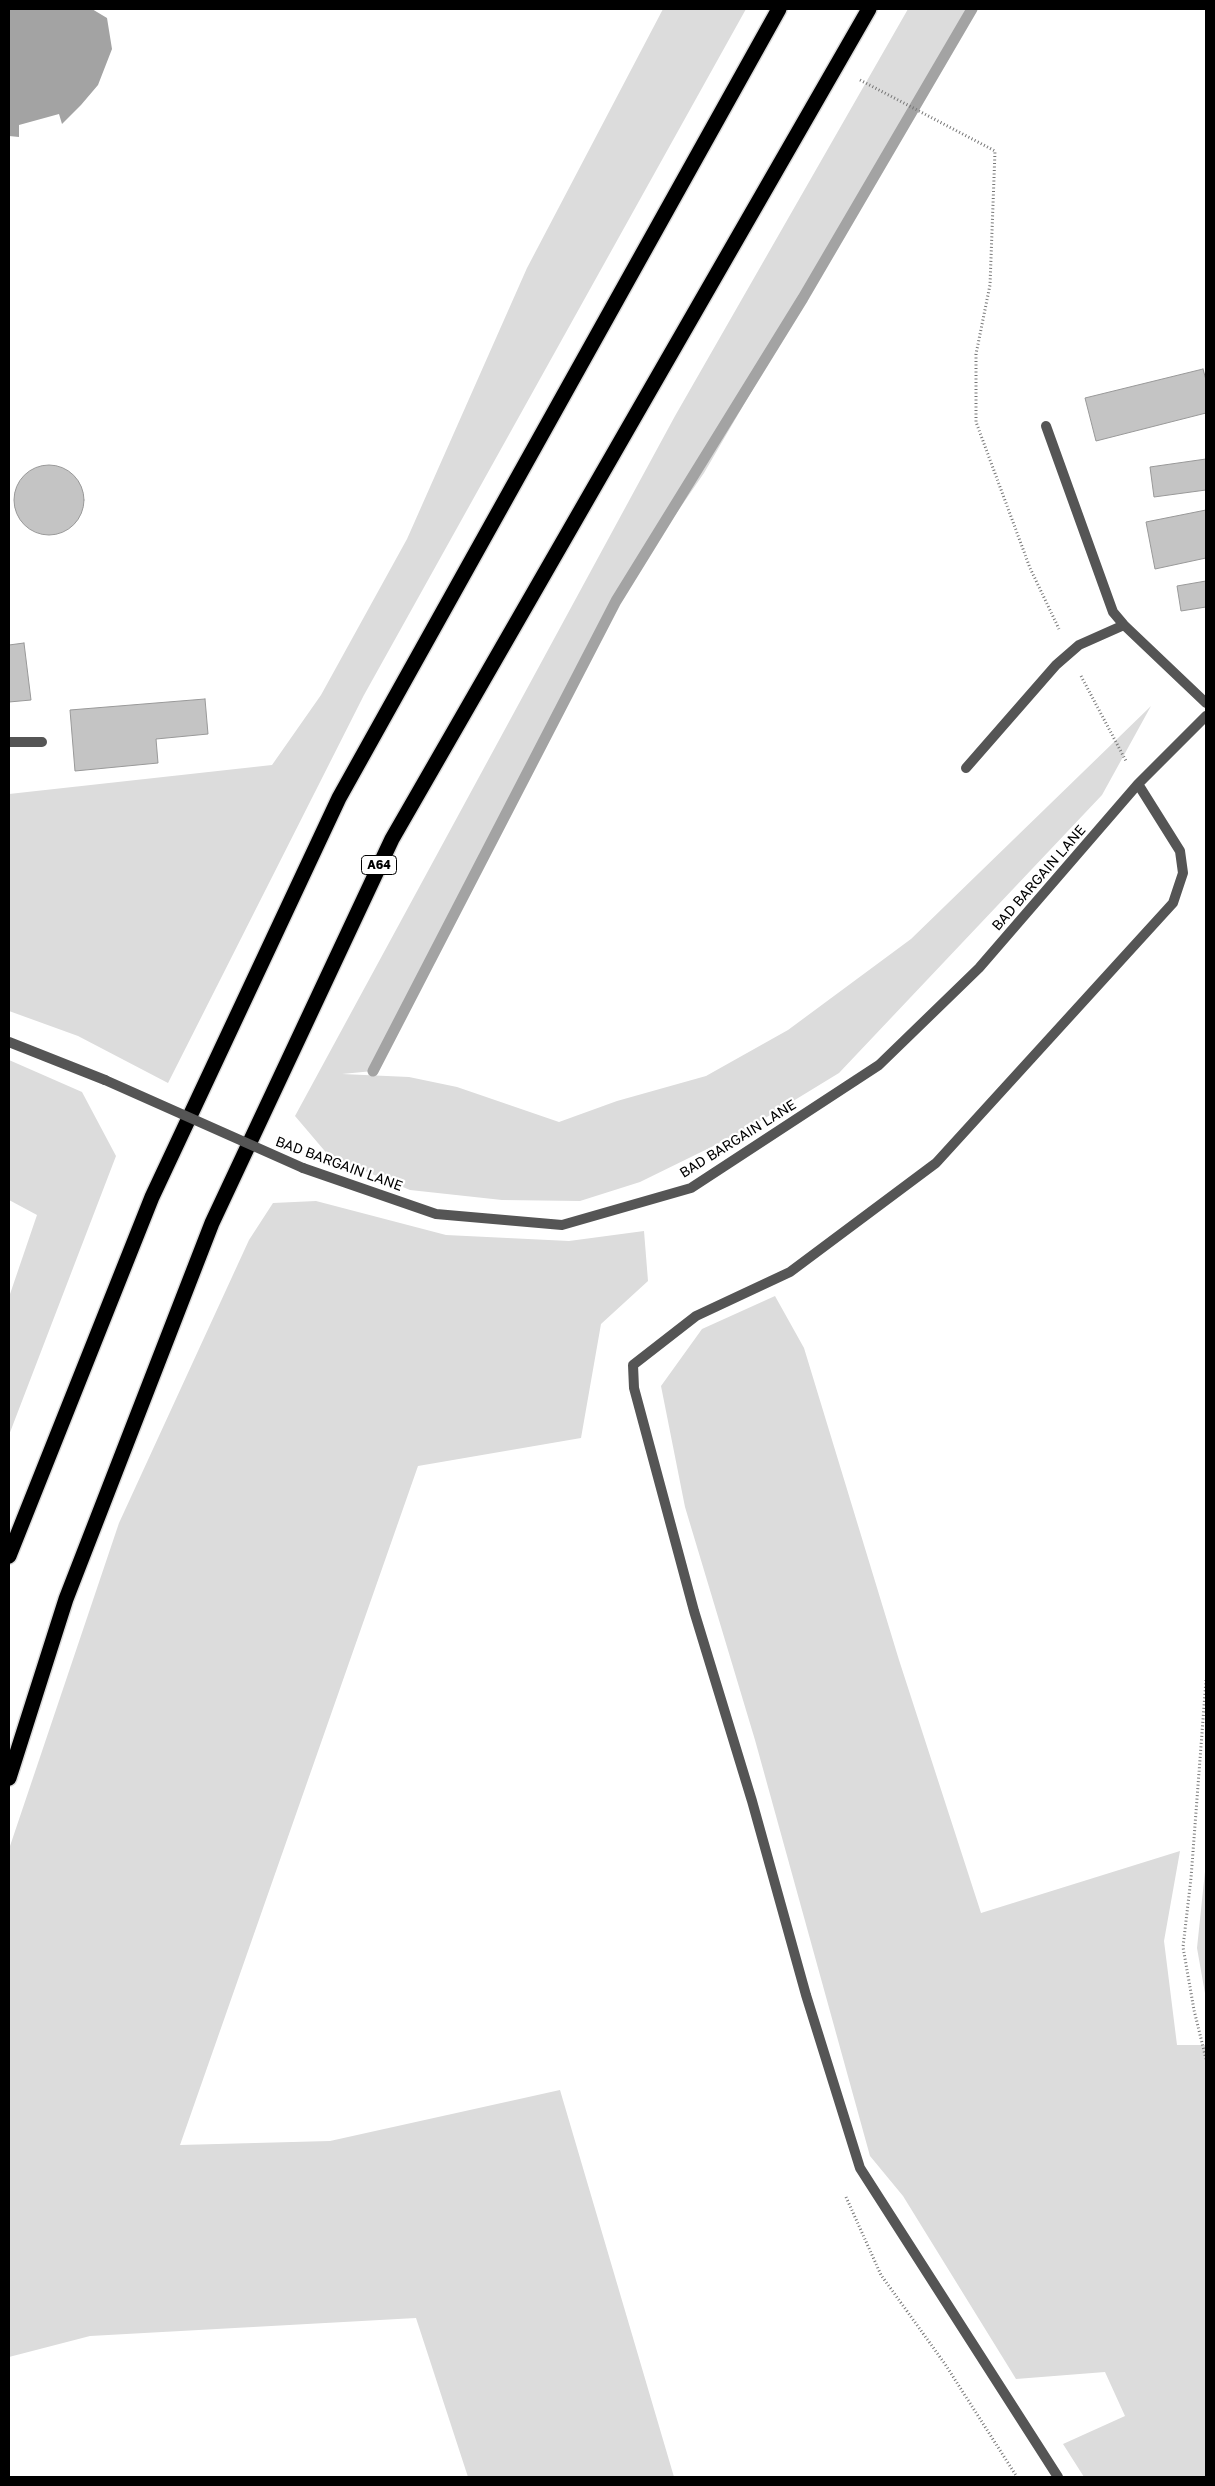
<!DOCTYPE html>
<style>
body{margin:0}
#map{position:relative;width:1215px;height:2486px;overflow:hidden;background:#fff;font-family:"Golos Text",sans-serif}
canvas{display:block}
.frame{position:absolute;inset:0;border:10px solid #000;pointer-events:none}
</style>
<div id="map">
<canvas width="1215" height="2486"></canvas>
<div class="frame"></div>
</div>
<script>
const g = document.querySelector('canvas').getContext('2d');
g.lineJoin = 'round';
function fillPath(path, color) {
  g.fillStyle = color;
  g.fill(path, 'evenodd');
}
function shape(rows) {
  const path = new Path2D();
  for (const r of rows) {
    if (r.length === 3) {
      path.moveTo(r[0] + r[2], r[1]);
      path.arc(r[0], r[1], r[2], 0, 2 * Math.PI);
      continue;
    }
    path.moveTo(r[0], r[1]);
    for (let i = 2; i < r.length; i += 2) path.lineTo(r[i], r[i + 1]);
  }
  return path;
}
function strokePath(path, color, width, dash) {
  g.strokeStyle = color;
  g.lineWidth = width;
  g.lineCap = dash ? 'butt' : 'round';
  g.setLineDash(dash || []);
  g.stroke(path);
}
function drawText(font, color, halo, rows, align = 'center') {
  g.font = font + ' "Golos Text",sans-serif';
  g.lineWidth = 4.5;
  g.setLineDash([]);
  g.textBaseline = 'middle';
  g.strokeStyle = halo;
  g.fillStyle = color;
  for (const [text, x, y, turn = 0] of rows) {
    g.save();
    g.translate(x, y);
    g.rotate((+turn || 0) * Math.PI / 180);
    g.textAlign = isNaN(turn) ? turn : align;
    if (halo) g.strokeText(text, 0, 0);
    g.fillText(text, 0, 0);
    g.restore();
  }
}
fillPath(shape([
 [663,9,746,9,364,695,168,1083,78,1036,9,1011,9,794,272,765,321,695,407,539,527,268],
 [908,9,974,9,704,473,616,601,373,1071,342,1074,409,1077,457,1087,559,1122,617,1101,706,1076,788,1030,911,939,1151,706,1102,795,839,1073,744,1131,640,1182,580,1201,502,1200,410,1190,329,1156,295,1116,675,416],
 [9,1060,82,1092,116,1156,9,1435,9,1297,37,1215,9,1200],
 [316,1201,446,1235,569,1241,644,1231,648,1281,601,1324,581,1438,418,1466,180,2145,330,2141,560,2090,674,2477,468,2477,416,2318,90,2336,9,2357,9,1849,119,1523,249,1240,273,1203],
 [775,1296,804,1348,899,1660,981,1913,1180,1851,1164,1941,1177,2045,1206,2045,1206,2477,1084,2477,1063,2444,1125,2416,1105,2372,1016,2379,903,2196,870,2156,755,1740,685,1507,661,1386,702,1329],
 [1206,1862,1206,1999,1197,1948]
]), '#dcdcdc');
fillPath(shape([
 [9,9,92,9,107,18,112,49,98,85,81,105,62,124,59,114,19,125,19,137,9,136]
]), '#a3a3a3');
strokePath(shape([
 [373,1071,616,601,803,298,972,9]
]), '#a3a3a3', 11);
const building = shape([
 [1203,369,1206,380,1206,413,1096,441,1085,398,1203,369],
 [1206,459,1206,490,1154,497,1150,467,1206,459],
 [49,500,35],
 [1206,510,1206,558,1155,569,1146,522,1206,510],
 [1206,581,1206,607,1181,611,1177,586,1206,581],
 [24,643,31,700,9,702,9,645,24,643],
 [205,699,208,734,156,739,158,763,75,771,70,710,205,699]
]);
fillPath(building, '#c4c4c4');
strokePath(building, '#999', 1);
const highway = shape([
 [9,1556,152,1197,339,798,779,9],
 [9,1778,66,1599,212,1223,392,839,869,9]
]);
strokePath(highway, '#dbdbdb', 18);
strokePath(shape([
 [860,80,995,151,990,285,976,354,976,422,1030,568,1059,629],
 [1081,676,1126,761],
 [1206,1680,1191,1878,1183,1947,1194,2010,1206,2059],
 [846,2197,881,2275,945,2364,1017,2477]
]), '#777', 3, [1, 2.5]);
strokePath(shape([
 [1046,426,1113,612,1124,625,1206,703],
 [9,742,42,742],
 [966,768,1056,665,1079,645,1124,625],
 [9,1042,105,1080],
 [303,1168,436,1214,562,1225,691,1188,879,1065,979,968,1138,784,1206,716],
 [1058,2477,860,2168,806,1995,752,1801,694,1611,634,1388,633,1365,696,1316,790,1272,936,1163,1173,903,1183,873,1180,851,1138,784]
]), '#555', 10);
strokePath(highway, '#000', 15);
strokePath(shape([
 [105,1080,303,1168]
]), '#555', 10);
for (const [x, y, w] of [
 [379,865,35]
]) {
  const box = new Path2D();
  box.roundRect(x - w / 2, y - 9.5, w, 19, 4);
  g.fillStyle = '#fff';
  g.fill(box);
  strokePath(box, '#000', 1);
}
drawText('bold 12px', '#000', null, [
 ["A64",379,865]
]);
drawText('14px', '#000', '#fff', [
 ["BAD BARGAIN LANE",1039,878,-49],
 ["BAD BARGAIN LANE",738,1139,-32],
 ["BAD BARGAIN LANE",339,1164,20]
]);
</script>
